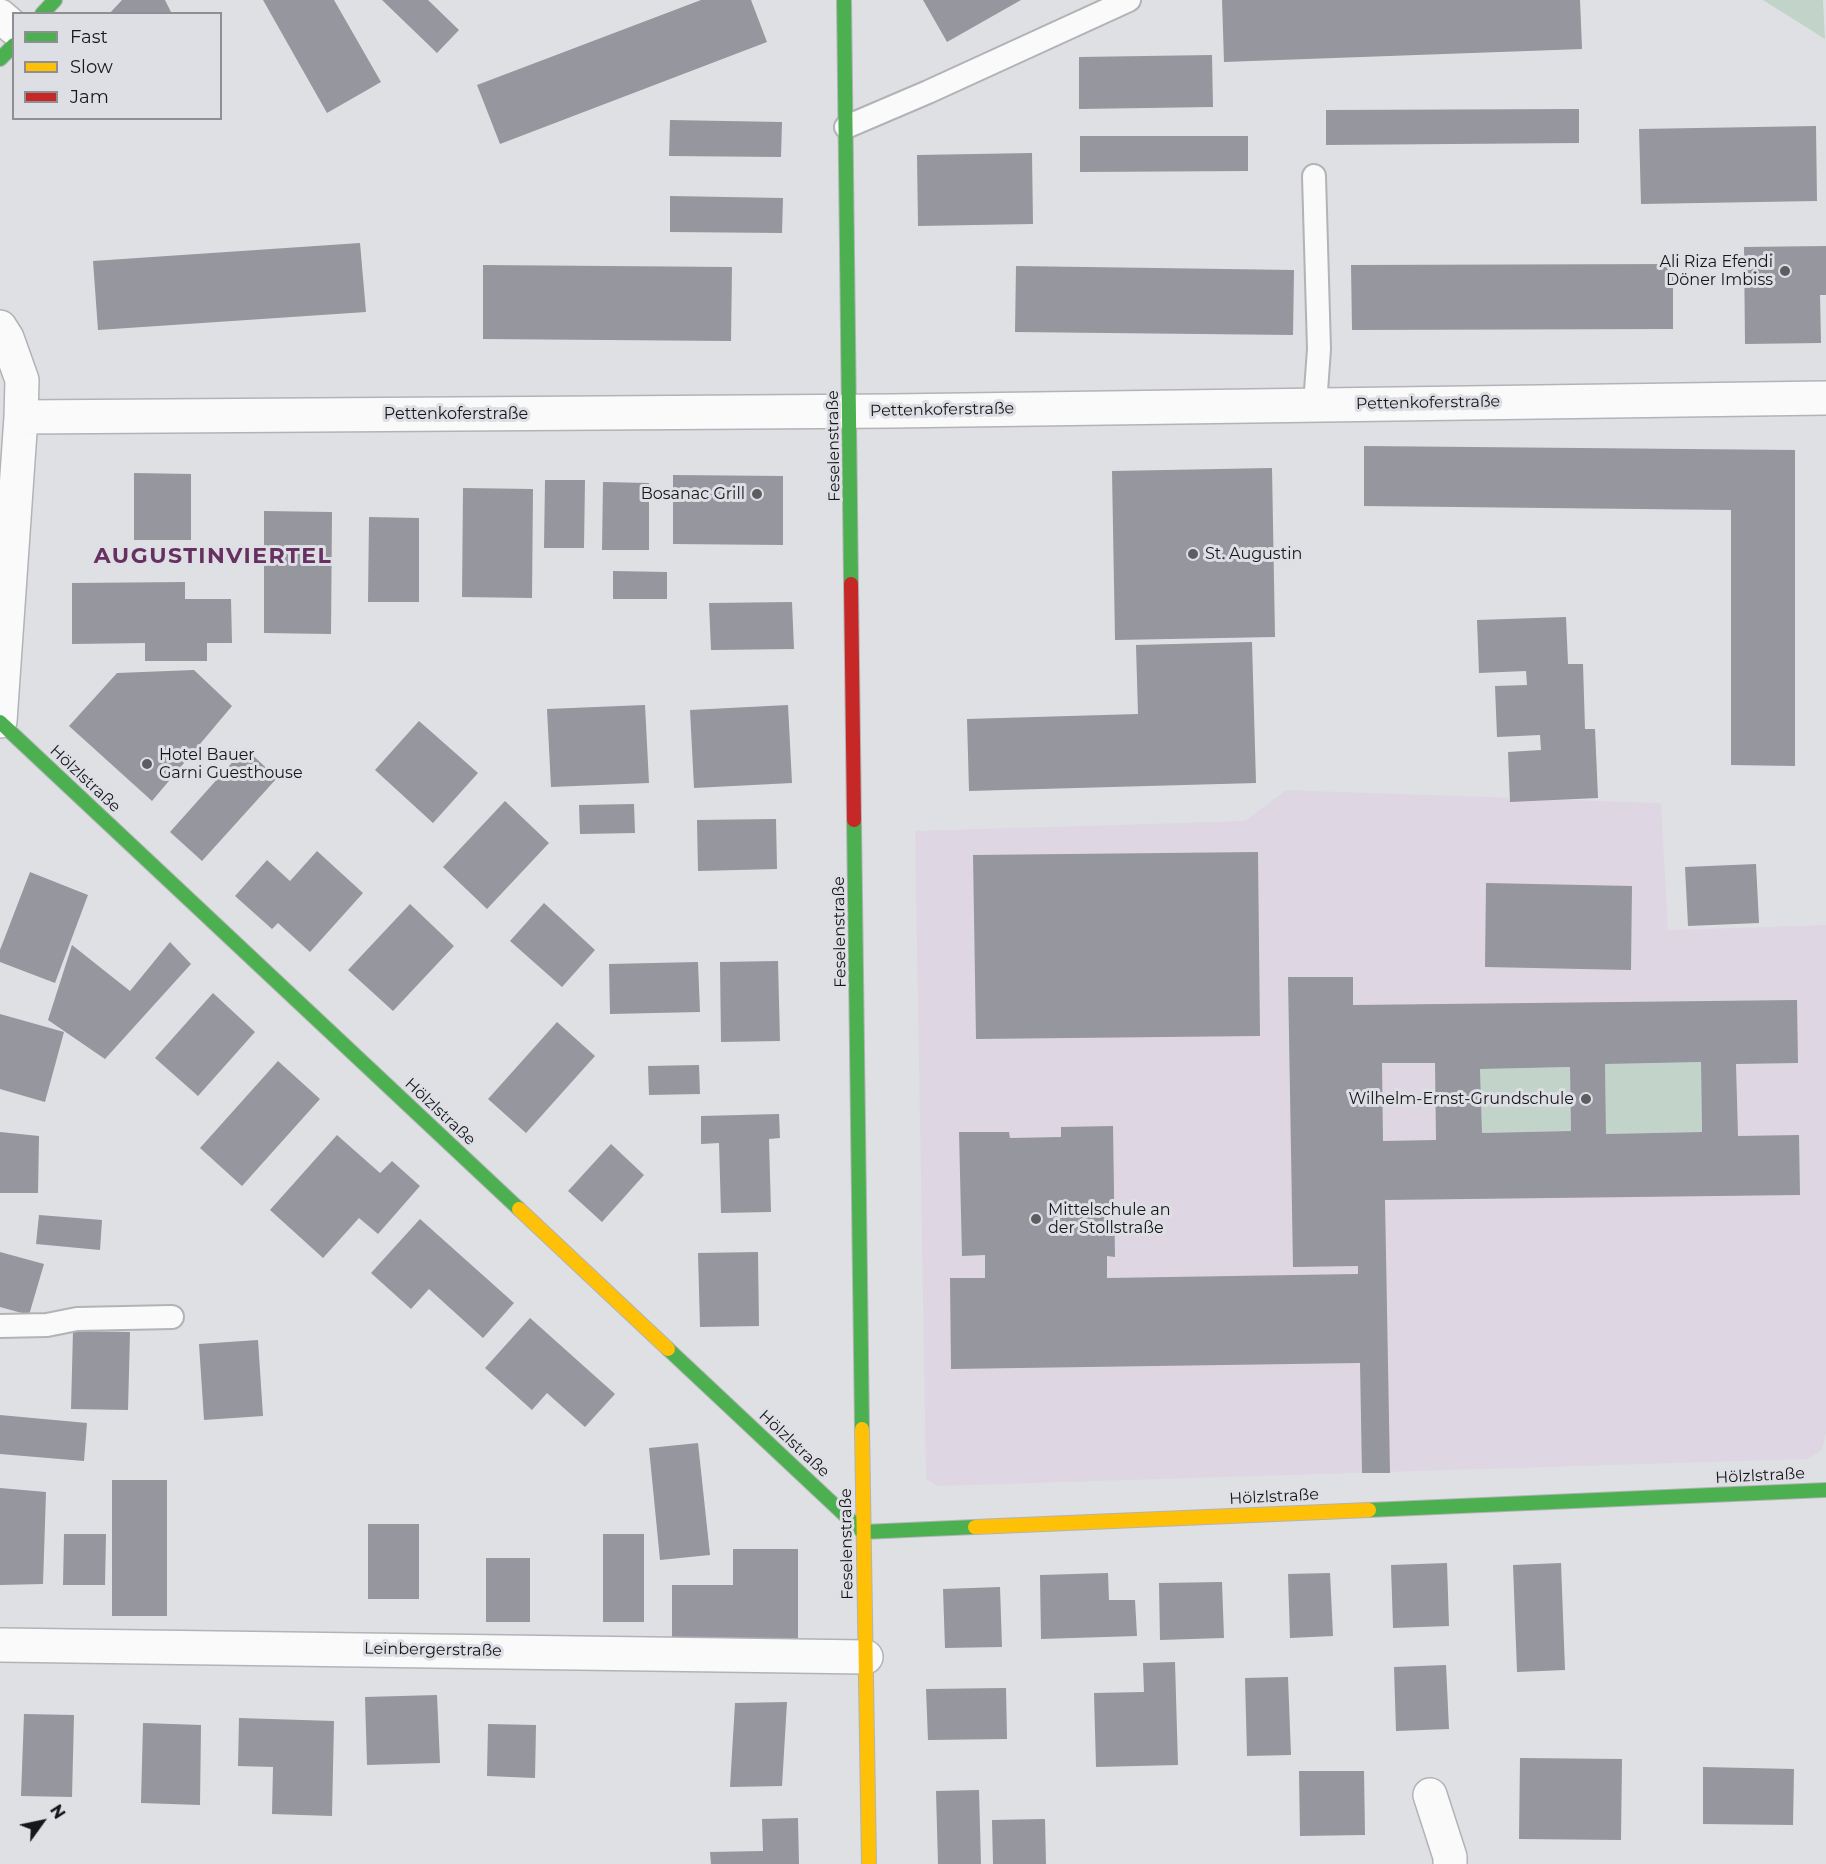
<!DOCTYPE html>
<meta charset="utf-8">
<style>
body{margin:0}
#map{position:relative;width:1826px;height:1864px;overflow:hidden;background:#dfe0e4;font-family:Montserrat,sans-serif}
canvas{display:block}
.legend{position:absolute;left:12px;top:12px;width:210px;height:108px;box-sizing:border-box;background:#dedfe5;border:2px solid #8e8f93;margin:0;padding:8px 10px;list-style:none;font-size:18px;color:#161719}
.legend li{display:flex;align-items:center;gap:12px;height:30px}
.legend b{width:30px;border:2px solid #8e8f93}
.north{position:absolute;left:12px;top:1792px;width:60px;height:60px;-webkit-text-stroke:4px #dedfe5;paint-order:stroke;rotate:57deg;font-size:16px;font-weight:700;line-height:24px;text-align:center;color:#161719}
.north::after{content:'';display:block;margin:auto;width:21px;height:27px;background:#161719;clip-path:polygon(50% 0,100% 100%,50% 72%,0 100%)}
</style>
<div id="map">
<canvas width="1826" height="1864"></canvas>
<ul class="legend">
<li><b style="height:8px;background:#4caf50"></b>Fast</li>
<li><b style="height:8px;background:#ffc107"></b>Slow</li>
<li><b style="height:8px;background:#c62828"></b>Jam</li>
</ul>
<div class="north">N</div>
</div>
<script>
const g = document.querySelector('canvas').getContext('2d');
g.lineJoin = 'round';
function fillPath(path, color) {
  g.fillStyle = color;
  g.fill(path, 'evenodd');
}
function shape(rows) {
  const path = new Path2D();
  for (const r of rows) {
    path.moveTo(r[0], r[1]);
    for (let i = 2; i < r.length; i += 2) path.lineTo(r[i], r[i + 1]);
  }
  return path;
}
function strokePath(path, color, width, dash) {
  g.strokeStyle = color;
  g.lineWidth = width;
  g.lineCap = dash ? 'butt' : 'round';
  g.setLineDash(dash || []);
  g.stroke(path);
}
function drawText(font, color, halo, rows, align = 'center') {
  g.font = font + ' Montserrat,sans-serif';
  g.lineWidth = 6;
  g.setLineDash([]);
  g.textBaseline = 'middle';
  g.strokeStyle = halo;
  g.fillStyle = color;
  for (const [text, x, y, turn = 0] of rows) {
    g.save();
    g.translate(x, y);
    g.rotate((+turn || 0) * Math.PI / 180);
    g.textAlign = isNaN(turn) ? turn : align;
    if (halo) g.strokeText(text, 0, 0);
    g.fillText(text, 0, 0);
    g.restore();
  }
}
fillPath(shape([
 [1286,790,1661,803,1668,930,1826,925,1826,1432,1822,1450,1807,1459,938,1486,926,1479,915,831,1245,821]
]), '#ded7e3');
fillPath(shape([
 [1763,0,1823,0,1825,39],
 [1701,1062,1702,1132,1606,1134,1605,1064],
 [1570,1067,1571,1131,1482,1133,1480,1069]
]), '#c2d4ca');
fillPath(shape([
 [122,0,165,0,172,14,109,14],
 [263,0,334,0,381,82,327,113],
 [382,0,428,0,459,30,437,53],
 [701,0,751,0,767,42,500,144,477,85],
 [923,0,1021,0,947,42],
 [1222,0,1580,0,1582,49,1224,62],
 [1212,55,1213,107,1079,109,1079,57],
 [1579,109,1579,143,1326,145,1326,110],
 [670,120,782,122,781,157,669,156],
 [1816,126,1817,201,1641,204,1639,129],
 [1080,136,1248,136,1248,171,1080,172],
 [1032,153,1033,224,918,226,917,155],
 [670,196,783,198,782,233,670,232],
 [360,243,366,312,98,330,93,261],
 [1826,246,1826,295,1820,295,1821,343,1745,344,1744,247],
 [1673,264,1673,329,1352,330,1351,265],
 [483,265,732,267,731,341,483,339],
 [1016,266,1294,270,1293,335,1015,332],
 [1364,446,1795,450,1795,766,1731,765,1731,510,1364,506],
 [1272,468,1275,637,1115,640,1112,471],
 [134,473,191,474,191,540,134,540],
 [673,475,783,476,783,545,673,544],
 [545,480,585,480,584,548,544,548],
 [603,482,649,483,649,550,602,550],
 [463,488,533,489,532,598,462,597],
 [264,511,332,512,331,634,264,633],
 [369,517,419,518,419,602,368,602],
 [613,571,667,572,667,599,613,599],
 [185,582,185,599,231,599,232,643,207,643,207,661,145,661,145,643,72,644,72,583],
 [792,602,794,649,711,650,709,603],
 [1566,617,1568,664,1583,664,1585,729,1595,729,1598,798,1510,802,1508,752,1541,750,1540,735,1497,737,1495,686,1527,685,1526,671,1479,673,1477,620],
 [1252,642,1256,783,969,791,967,719,1138,714,1136,645],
 [194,670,232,706,152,801,69,726,117,673],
 [645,705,649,783,551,787,547,709],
 [788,705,792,783,694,788,690,710],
 [419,721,478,773,433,823,375,770],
 [245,748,277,778,202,861,170,832],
 [505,801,549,843,487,909,443,867],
 [634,804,635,833,580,834,579,805],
 [776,819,777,869,698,871,697,820],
 [317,851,363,893,310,952,278,923,272,929,235,896,267,860,290,881],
 [1258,852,1260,1036,976,1039,973,855],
 [1756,864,1759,923,1688,926,1685,867],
 [30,872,88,895,55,983,0,962,0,950],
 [1486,883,1632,886,1631,970,1485,967],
 [544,903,595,950,562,987,510,941],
 [410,904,454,946,393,1011,348,970],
 [170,942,191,964,105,1059,48,1020,72,945,130,991],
 [778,961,780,1041,721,1042,720,962],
 [698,962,700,1012,610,1014,609,964],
 [1288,977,1353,977,1353,1005,1797,1000,1798,1063,1736,1064,1738,1136,1799,1135,1800,1195,1385,1200,1390,1473,1362,1473,1360,1363,951,1369,950,1278,985,1278,985,1255,962,1256,959,1132,1009,1132,1010,1138,1061,1137,1061,1127,1113,1126,1115,1257,1107,1256,1107,1278,1358,1274,1358,1266,1293,1267],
 [1701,1062,1702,1132,1606,1134,1605,1064],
 [1382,1063,1435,1063,1436,1140,1383,1141],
 [1570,1067,1571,1131,1482,1133,1480,1069],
 [213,993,255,1032,198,1096,155,1058],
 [0,1014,64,1032,45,1102,0,1089],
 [557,1022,595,1056,526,1133,488,1099],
 [278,1061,320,1099,242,1186,200,1148],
 [699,1065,700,1094,649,1095,648,1066],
 [779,1114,780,1138,769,1139,771,1212,721,1213,719,1143,701,1144,701,1116],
 [0,1132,39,1136,38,1193,0,1193],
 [337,1135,380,1173,392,1161,420,1186,378,1234,359,1218,323,1258,270,1210],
 [611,1144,644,1175,602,1222,568,1191],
 [39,1215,102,1220,100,1250,36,1244],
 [420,1219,514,1303,483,1338,429,1289,411,1309,371,1273],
 [0,1252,44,1264,29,1315,0,1307],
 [758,1252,759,1326,700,1327,698,1253],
 [530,1318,615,1394,585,1427,547,1393,532,1410,485,1368],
 [73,1331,130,1332,128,1410,71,1409],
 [258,1340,263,1416,204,1420,199,1344],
 [0,1415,87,1423,84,1461,0,1454],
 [698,1443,710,1555,660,1560,649,1448],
 [112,1480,167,1480,167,1616,112,1616],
 [0,1488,46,1492,43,1584,0,1585],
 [368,1524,419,1524,419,1599,368,1599],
 [64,1534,106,1534,105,1585,63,1585],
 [603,1534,644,1534,644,1622,603,1622],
 [733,1549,798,1549,798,1642,672,1641,672,1585,733,1585],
 [486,1558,530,1558,530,1622,486,1622],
 [1447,1563,1449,1626,1393,1628,1391,1565],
 [1561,1563,1565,1670,1517,1672,1513,1565],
 [1108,1573,1109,1600,1135,1600,1137,1636,1041,1639,1040,1575],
 [1330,1573,1333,1636,1290,1638,1288,1574],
 [1222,1582,1224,1638,1160,1640,1159,1583],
 [1000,1587,1002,1647,945,1648,943,1589],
 [1175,1662,1178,1765,1096,1767,1094,1693,1144,1692,1143,1663],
 [1446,1665,1449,1729,1396,1731,1394,1667],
 [1288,1677,1291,1755,1247,1756,1245,1678],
 [1006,1688,1007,1739,928,1740,926,1689],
 [437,1695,440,1763,367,1765,365,1697],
 [787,1702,782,1786,730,1787,735,1703],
 [24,1714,74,1715,72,1797,21,1796],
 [239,1718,334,1721,332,1816,272,1814,273,1767,238,1766],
 [143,1723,201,1725,200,1805,141,1803],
 [488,1724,536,1725,535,1778,487,1776],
 [1520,1758,1622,1759,1621,1840,1519,1839],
 [1703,1767,1794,1769,1793,1825,1703,1824],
 [1299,1771,1364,1771,1365,1835,1300,1836],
 [979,1790,981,1864,938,1864,936,1791],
 [798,1818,799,1864,711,1864,710,1852,763,1851,762,1819],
 [1045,1819,1046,1864,993,1864,992,1820]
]), '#95969e');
const lane = shape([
 [846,127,928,92,1129,0],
 [1314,176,1319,349,1315,405],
 [0,1326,47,1325,77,1319,172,1317]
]);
const street = shape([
 [0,16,14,28],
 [0,327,7,338,22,380,21,417,0,721],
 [21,417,892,411,1826,398],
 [0,1645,866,1657],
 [1430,1795,1450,1857,1450,1864]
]);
const fast = shape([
 [844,0,851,584],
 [42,14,55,0],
 [0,59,14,45],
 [0,722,519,1209],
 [854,820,862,1429],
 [668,1349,863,1532,975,1527],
 [1369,1510,1826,1490]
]);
const slow = shape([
 [519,1209,668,1349],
 [862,1429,869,1864],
 [975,1527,1369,1510]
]);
const jam = shape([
 [851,584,854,820]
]);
strokePath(lane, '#b2b3b6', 26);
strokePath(street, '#b2b3b6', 36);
strokePath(fast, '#b2b3b6', 16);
strokePath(slow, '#b2b3b6', 16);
strokePath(jam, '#b2b3b6', 16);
strokePath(lane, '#fafafb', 22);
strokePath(street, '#fafafb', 33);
strokePath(fast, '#4caf50', 14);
strokePath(slow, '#ffc107', 14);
strokePath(jam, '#c62828', 14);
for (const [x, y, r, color] of [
 [1785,271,6,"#5c5d60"],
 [757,494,6,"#5c5d60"],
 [1193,554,6,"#5c5d60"],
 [147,764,6,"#5c5d60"],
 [1586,1099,6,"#5c5d60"],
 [1036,1219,6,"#5c5d60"]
]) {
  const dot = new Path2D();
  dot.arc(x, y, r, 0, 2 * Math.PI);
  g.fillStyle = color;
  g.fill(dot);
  strokePath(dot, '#dedfe5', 2);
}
drawText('16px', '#161719', '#dedfe5', [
 ["Ali Riza Efendi",1773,262],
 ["Döner Imbiss",1773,280],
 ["Bosanac Grill",745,494],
 ["St. Augustin",1205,554,"left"],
 ["Hotel Bauer",159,755,"left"],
 ["Garni Guesthouse",159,773,"left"],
 ["Wilhelm-Ernst-Grundschule",1574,1099],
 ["Mittelschule an",1048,1210,"left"],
 ["der Stollstraße",1048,1228,"left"]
], 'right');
drawText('16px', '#161719', '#dedfe5', [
 ["Pettenkoferstraße",1428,403,-1],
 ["Pettenkoferstraße",942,410,-1],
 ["Pettenkoferstraße",456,414],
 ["Feselenstraße",834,446,-91],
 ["Hölzlstraße",85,779,43],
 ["Feselenstraße",840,932,-91],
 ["Hölzlstraße",440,1112,43],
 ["Hölzlstraße",794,1444,43],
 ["Hölzlstraße",1760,1476,-3],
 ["Hölzlstraße",1274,1497,-3],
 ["Feselenstraße",847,1544,-91],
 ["Leinbergerstraße",433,1650,1]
]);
g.letterSpacing = '1.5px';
drawText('bold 22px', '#663161', '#dedfe5', [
 ["AUGUSTINVIERTEL",213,557]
]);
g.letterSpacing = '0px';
</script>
